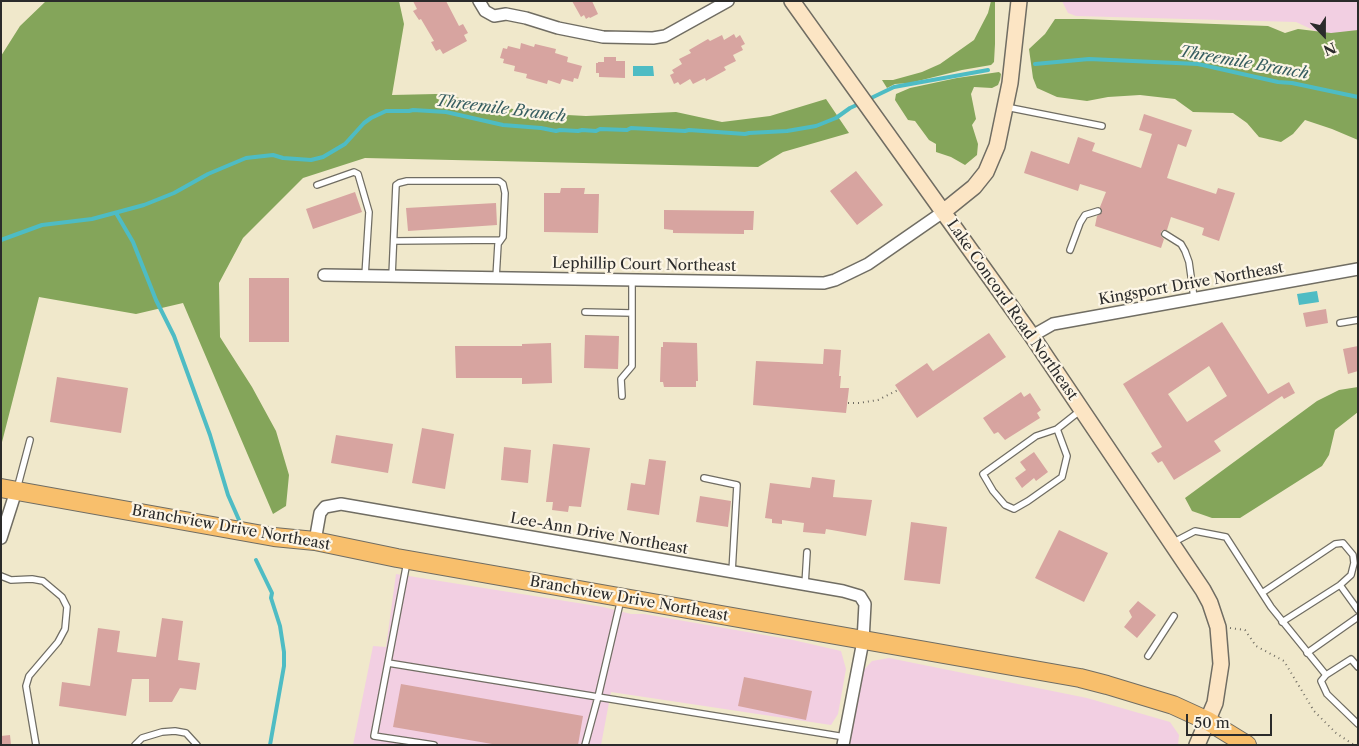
<!DOCTYPE html>
<style>
body{margin:0}
#map{position:relative;width:1359px;height:746px;overflow:hidden;background:#f0e8cb;font-family:"Libre Caslon Text",serif}
canvas{display:block}
.frame{position:absolute;inset:0;border:2px solid #2b2b2b;pointer-events:none}
.north{position:absolute;left:1299px;top:10px;width:50px;height:50px;-webkit-text-stroke:4px #fcf5e5;paint-order:stroke;rotate:158deg;font-size:14px;font-weight:700;line-height:20px;text-align:center;color:#2b2b2b}
.north::after{content:'';display:block;margin:auto;width:18px;height:22px;background:#2b2b2b;clip-path:polygon(50% 0,100% 100%,50% 72%,0 100%)}
.scale{position:absolute;left:1186px;top:714px;width:86px;height:22px;box-sizing:border-box;border:2px solid #2b2b2b;border-top:0;padding-left:6px;font-size:15px;line-height:18px;white-space:nowrap;color:#2b2b2b;-webkit-text-stroke:4px #fcf5e5;paint-order:stroke}
</style>
<div id="map">
<canvas width="1359" height="746"></canvas>
<div class="frame"></div>
<div class="north">N</div>
<div class="scale">50 m</div>
</div>
<script>
const g = document.querySelector('canvas').getContext('2d');
g.lineJoin = 'round';
function fillPath(path, color) {
  g.fillStyle = color;
  g.fill(path, 'evenodd');
}
function shape(rows) {
  const path = new Path2D();
  for (const r of rows) {
    path.moveTo(r[0], r[1]);
    for (let i = 2; i < r.length; i += 2) path.lineTo(r[i], r[i + 1]);
  }
  return path;
}
function strokePath(path, color, width, dash) {
  g.strokeStyle = color;
  g.lineWidth = width;
  g.lineCap = dash ? 'butt' : 'round';
  g.setLineDash(dash || []);
  g.stroke(path);
}
function drawText(font, color, halo, rows, align = 'center') {
  g.font = font + ' "Libre Caslon Text",serif';
  g.lineWidth = 4.5;
  g.setLineDash([]);
  g.textBaseline = 'middle';
  g.strokeStyle = halo;
  g.fillStyle = color;
  for (const [text, x, y, turn = 0] of rows) {
    g.save();
    g.translate(x, y);
    g.rotate((+turn || 0) * Math.PI / 180);
    g.textAlign = isNaN(turn) ? turn : align;
    if (halo) g.strokeText(text, 0, 0);
    g.fillText(text, 0, 0);
    g.restore();
  }
}
fillPath(shape([
 [1062,1,1358,1,1358,51,1296,22,1076,16,1068,13],
 [396,574,603,607,631,614,644,614,793,640,841,651,846,669,838,714,831,725,611,692,601,745,353,745,373,646,386,647],
 [889,658,1087,698,1170,722,1179,735,1178,745,847,745,862,672,872,661]
]), '#f2cfe2');
fillPath(shape([
 [46,1,399,1,404,24,392,95,436,94,483,102,530,113,586,116,676,112,722,122,770,116,826,99,849,133,783,152,758,167,365,158,303,178,243,238,219,283,220,337,252,387,276,431,289,475,286,506,273,514,183,303,136,314,39,297,1,446,1,56,20,26],
 [991,1,995,1,995,44,994,62,991,65,962,70,910,83,895,84,887,88,882,80,893,80,922,72,940,64,974,40,988,13],
 [1055,19,1083,19,1268,26,1285,33,1298,29,1331,33,1358,30,1358,140,1332,129,1305,120,1293,134,1281,142,1259,137,1247,123,1233,113,1193,112,1175,99,1140,95,1108,97,1087,101,1057,97,1037,88,1033,78,1029,49,1045,34],
 [999,72,1001,74,1000,80,998,85,992,88,974,87,971,94,976,119,972,125,978,144,977,155,965,165,951,157,936,152,936,144,929,140,915,121,908,120,895,100,896,94,910,88,957,78],
 [1358,387,1358,412,1335,430,1329,455,1322,466,1240,518,1212,518,1192,511,1185,498,1317,401,1339,390]
]), '#84a55a');
fillPath(shape([
 [633,66,653,66,654,76,633,76],
 [1317,291,1319,302,1299,305,1297,294]
]), '#4ebcc4');
strokePath(shape([
 [1035,64,1089,59,1198,64,1278,82,1292,83,1358,97],
 [867,100,894,87,988,70],
 [116,213,133,242,156,300,174,336,210,435,228,495,239,520],
 [1,240,42,225,92,219,144,205,174,193,208,174,246,158,273,155,283,158,311,160,323,157,345,144,364,123,371,118,386,111,409,111,413,110,446,112,503,125,541,128,556,131,560,130,578,131,582,130,596,131,600,129,627,130,631,128,685,131,689,130,745,134,749,133,787,131,816,126,836,118,850,108,861,103],
 [256,560,272,593,271,598,280,626,284,652,284,666,270,745]
]), '#4ebcc4', 4);
fillPath(shape([
 [413,1,446,1,459,26,463,24,468,33,464,35,467,41,443,54,440,49,436,51,431,42,434,41,421,19,419,20,413,11,417,9],
 [572,1,592,1,598,14,590,18,589,17,586,19,584,15,581,17],
 [734,34,736,38,740,35,745,44,741,46,743,50,733,55,736,61,724,67,726,70,706,81,705,78,693,84,690,79,680,85,678,82,674,84,670,75,674,73,672,70,682,64,679,59,691,53,689,50,708,39,710,41,722,35,724,40],
 [521,43,534,47,535,44,556,49,555,53,568,57,567,62,582,66,578,79,574,78,573,82,562,79,560,84,548,80,547,84,526,78,527,74,514,71,515,66,503,63,504,59,500,58,503,48,507,49,508,46,520,49],
 [604,57,616,57,616,61,625,61,625,78,599,77,599,73,596,73,596,63,598,63,598,62,604,62],
 [1144,114,1192,130,1186,147,1178,144,1167,178,1216,194,1218,188,1235,193,1219,241,1202,235,1204,228,1171,217,1167,230,1163,230,1161,232,1161,236,1164,239,1161,248,1095,226,1097,216,1102,212,1100,207,1106,192,1080,184,1078,191,1024,173,1031,151,1069,164,1078,137,1095,143,1092,151,1141,168,1152,134,1139,130],
 [856,171,883,205,857,225,830,191],
 [561,188,585,188,584,194,599,194,598,233,544,232,544,193,560,193],
 [355,192,362,212,313,229,306,209],
 [496,203,497,225,408,231,406,208],
 [664,210,754,211,753,230,744,230,744,234,673,233,673,230,664,229],
 [249,278,289,278,289,342,249,342],
 [1326,309,1328,323,1306,327,1303,313],
 [1222,322,1268,394,1289,382,1295,393,1284,399,1282,396,1214,441,1221,451,1174,480,1162,461,1158,463,1151,453,1162,447,1123,384],
 [1209,366,1227,396,1187,422,1168,394],
 [989,333,1006,357,917,418,895,385,927,363,933,371],
 [585,335,619,336,618,369,584,368],
 [663,342,697,343,698,381,696,381,696,387,664,387,663,382,660,382,661,347,663,347],
 [551,343,552,383,522,384,522,378,456,378,455,346,522,346,522,344],
 [1358,346,1358,371,1348,374,1343,349],
 [824,349,841,350,839,376,841,376,840,388,849,388,846,413,753,405,756,361,823,364],
 [57,377,128,388,121,433,50,422],
 [1021,392,1024,397,1030,393,1041,410,1037,413,1040,418,1005,440,998,432,994,434,983,418],
 [422,428,454,434,445,489,412,483],
 [336,435,393,444,388,473,331,463],
 [553,444,590,448,581,507,569,506,568,512,552,510,553,502,546,502],
 [504,447,531,450,528,483,501,480],
 [1034,452,1048,472,1036,481,1034,478,1022,488,1015,478,1026,470,1020,462],
 [649,459,666,461,659,515,627,510,631,483,645,485],
 [812,477,835,480,833,497,872,500,866,536,826,529,825,534,803,532,804,523,782,520,782,524,772,523,772,519,765,518,770,483,810,488],
 [700,496,731,501,728,527,696,522],
 [911,522,947,527,940,584,904,580],
 [1059,530,1108,553,1084,602,1035,578],
 [1138,601,1156,615,1137,638,1124,627,1132,617,1129,611],
 [162,618,183,621,178,660,200,663,196,690,180,688,172,702,149,702,149,679,132,679,126,716,59,706,62,682,90,686,98,628,120,631,117,652,156,657],
 [744,677,812,691,806,720,738,706],
 [401,684,583,716,578,745,498,745,393,727],
 [10,735,11,745,1,745,1,736]
]), '#d7a4a0');
const lane = shape([
 [1006,107,1102,126],
 [317,185,354,172,358,174,369,212,365,276],
 [1165,234,1181,244,1185,251,1189,262,1194,298],
 [394,241,500,240],
 [1070,250,1080,223,1085,215,1098,211],
 [392,276,396,185,399,183,407,181,499,181,503,184,505,193,503,237,498,244,496,278],
 [585,312,632,313],
 [1340,323,1358,320],
 [622,396,621,379,632,366,632,280],
 [1057,429,1067,456,1062,477,1028,501,1014,509,1005,505,993,491,983,474,1036,436,1057,429],
 [1057,429,1081,410],
 [704,478,737,485,732,572],
 [17,489,30,440],
 [1174,542,1195,531,1226,537,1271,607,1326,675,1351,659,1358,667],
 [407,562,374,736,434,745],
 [1,576,11,580,32,579,43,581,62,597,67,607,65,629,58,642,29,676,26,686,36,745],
 [805,585,807,552],
 [1340,585,1358,610],
 [1262,593,1335,544,1343,543,1353,555,1354,563,1351,575,1340,585,1282,622],
 [1307,653,1358,617],
 [1148,656,1174,616],
 [388,663,845,737],
 [1326,675,1321,681,1327,694,1358,724],
 [135,745,142,738,162,732,175,731,186,733,197,745],
 [585,745,598,697,621,599]
]);
const street = shape([
 [479,1,485,11,494,16,506,14,526,18,558,28,603,37,653,38,665,36,728,1],
 [324,275,824,283,835,280,868,264,943,212],
 [1032,336,1053,324,1358,269],
 [1,538,16,491],
 [315,541,320,513,325,507,341,504,843,591,860,596,865,604,863,641,843,745]
]);
const secondary = shape([
 [792,1,1032,336,1203,590,1210,603,1218,627,1221,664,1215,703,1197,745],
 [943,212,974,187,986,172,997,146,1010,83,1019,1]
]);
const primary = shape([
 [1,488,274,537,315,541,397,558,1080,678,1107,685,1173,705,1208,721,1247,745]
]);
strokePath(lane, '#706d63', 8);
strokePath(street, '#706d63', 14);
strokePath(secondary, '#706d63', 18);
strokePath(primary, '#706d63', 20);
strokePath(shape([
 [848,403,859,403,878,400,898,390],
 [1230,628,1245,630,1256,646,1284,661,1314,711,1336,733,1354,745]
]), '#706d63', 2, [1, 4]);
strokePath(lane, '#fff', 5.5);
strokePath(street, '#fff', 11);
strokePath(secondary, '#fce5c4', 15);
strokePath(primary, '#f8bf6c', 18);
drawText('15px', '#2b2b2b', '#fcf5e5', [
 ["Lephillip Court Northeast",644,265,1],
 ["Kingsport Drive Northeast",1191,284,-10],
 ["Lake Concord Road Northeast",1012,310,55],
 ["Branchview Drive Northeast",231,528,10],
 ["Lee-Ann Drive Northeast",599,534,10],
 ["Branchview Drive Northeast",629,599,10]
]);
drawText('italic 16px', '#375e61', '#fcf5e5', [
 ["Threemile Branch",1244,63,10],
 ["Threemile Branch",501,109,7]
]);
</script>
